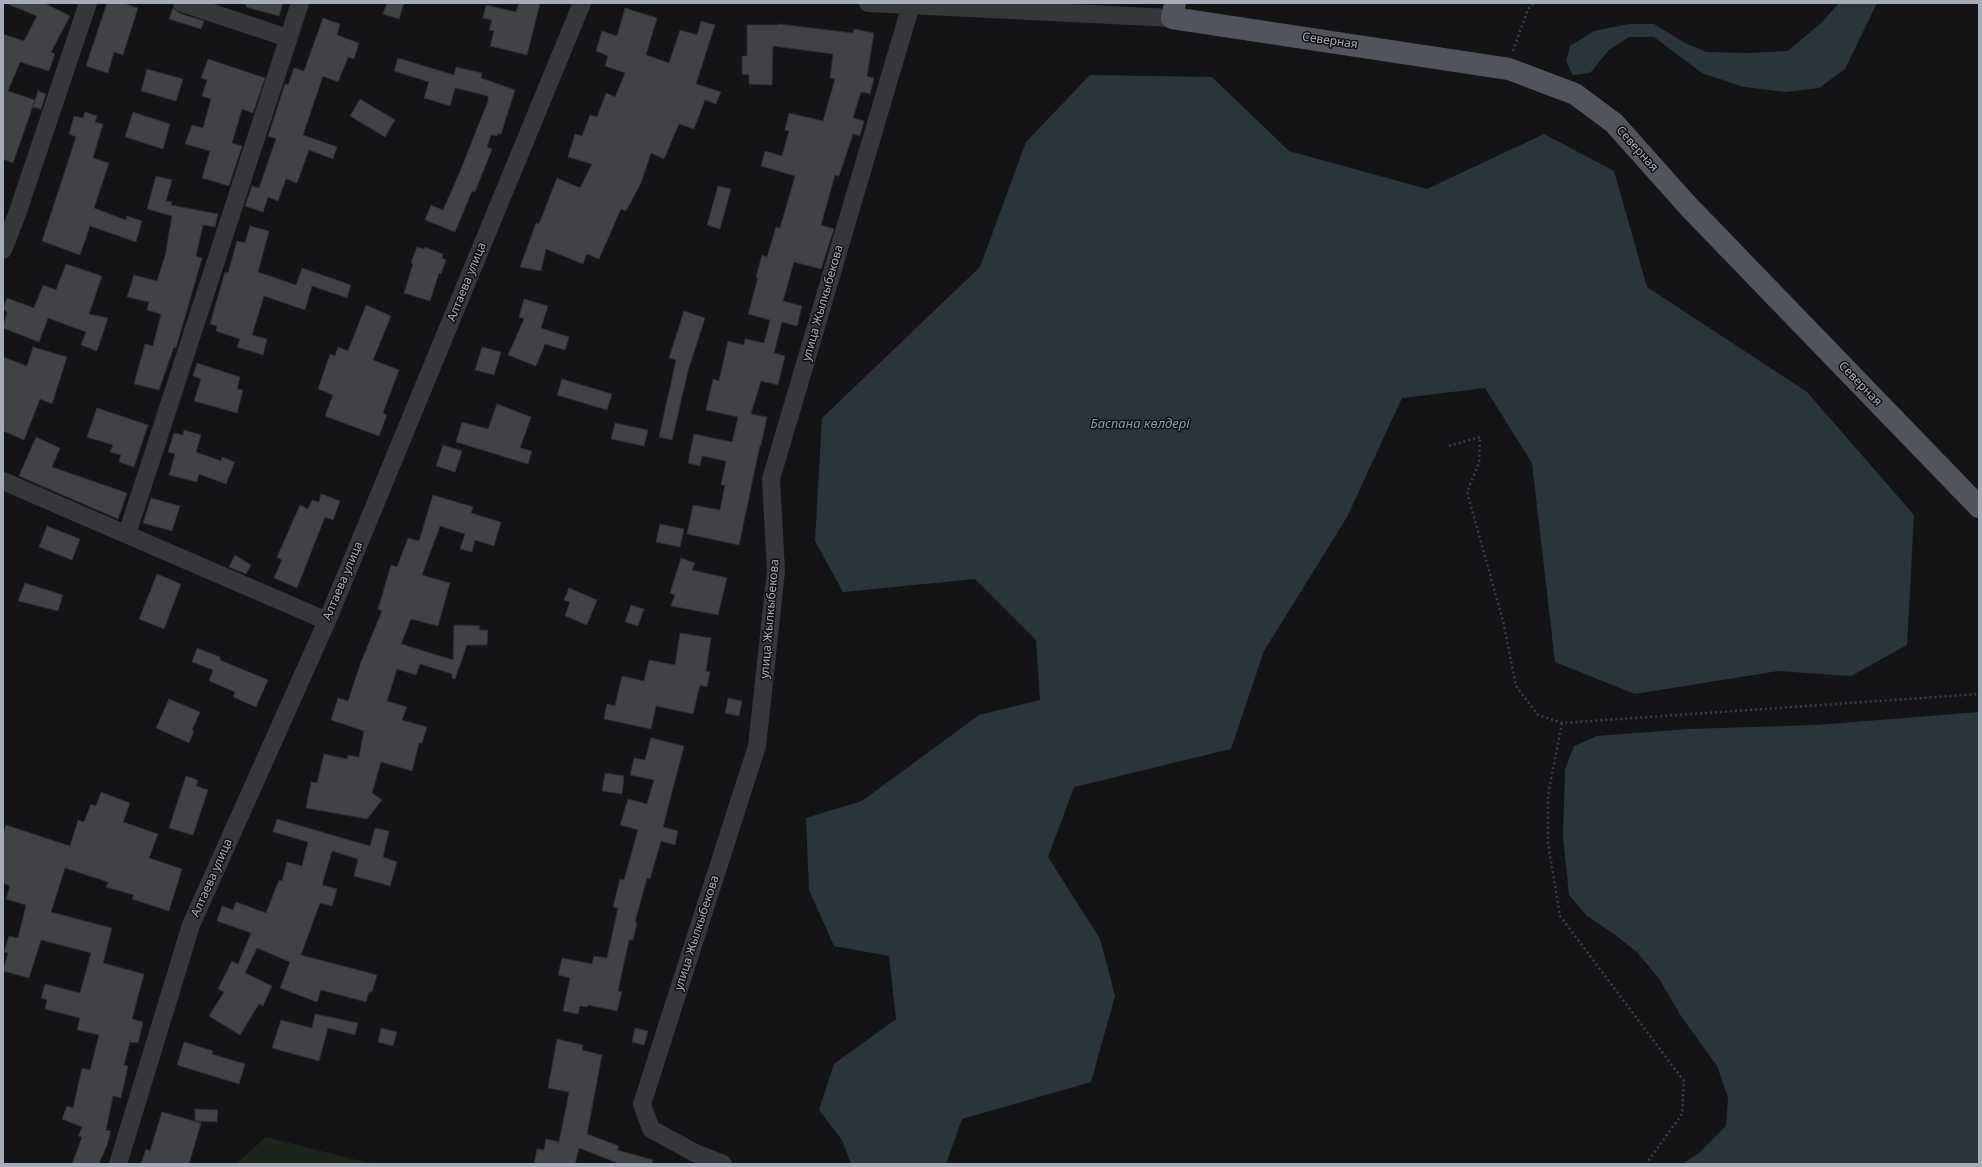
<!DOCTYPE html>
<meta charset="utf-8">
<style>
body{margin:0}
#map{position:relative;width:1982px;height:1167px;overflow:hidden;background:#141416;font-family:"Noto Sans",sans-serif}
canvas{display:block}
.frame{position:absolute;inset:0;border:4px solid #a6adb6;pointer-events:none}
</style>
<div id="map">
<canvas width="1982" height="1167"></canvas>
<div class="frame"></div>
</div>
<script>
const g = document.querySelector('canvas').getContext('2d');
g.lineJoin = 'round';
function fillPath(path, color) {
  g.fillStyle = color;
  g.fill(path, 'evenodd');
}
function shape(rows) {
  const path = new Path2D();
  for (const r of rows) {
    path.moveTo(r[0], r[1]);
    for (let i = 2; i < r.length; i += 2) path.lineTo(r[i], r[i + 1]);
  }
  return path;
}
function strokePath(path, color, width, dash) {
  g.strokeStyle = color;
  g.lineWidth = width;
  g.lineCap = dash ? 'butt' : 'round';
  g.setLineDash(dash || []);
  g.stroke(path);
}
function drawText(font, color, halo, rows, align = 'center') {
  g.font = font + ' "Noto Sans",sans-serif';
  g.lineWidth = 3;
  g.setLineDash([]);
  g.textBaseline = 'middle';
  g.strokeStyle = halo;
  g.fillStyle = color;
  for (const [text, x, y, turn = 0] of rows) {
    g.save();
    g.translate(x, y);
    g.rotate((+turn || 0) * Math.PI / 180);
    g.textAlign = isNaN(turn) ? turn : align;
    if (halo) g.strokeText(text, 0, 0);
    g.fillText(text, 0, 0);
    g.restore();
  }
}
fillPath(shape([
 [266,1137,373,1164,236,1164]
]), '#1c241c');
fillPath(shape([
 [1839,3,1877,3,1845,69,1819,88,1786,92,1744,87,1702,73,1654,37,1629,37,1609,50,1590,73,1573,75,1566,61,1570,46,1594,31,1629,24,1654,24,1685,43,1707,52,1749,53,1788,51,1822,22],
 [1090,75,1212,77,1289,151,1427,189,1544,134,1614,171,1647,287,1807,392,1914,515,1907,645,1851,676,1778,671,1635,694,1555,662,1532,463,1485,388,1402,398,1347,517,1264,651,1231,749,1074,787,1048,857,1100,939,1115,996,1091,1082,962,1119,946,1164,851,1164,842,1140,819,1110,834,1064,896,1019,889,956,834,946,809,890,806,818,862,801,979,715,1040,700,1036,640,975,579,843,592,815,541,822,418,980,267,1026,142],
 [1979,712,1979,1164,1682,1164,1699,1153,1726,1126,1728,1097,1717,1066,1681,1016,1660,980,1637,952,1614,934,1587,916,1569,895,1563,837,1565,770,1574,746,1597,736,1689,729,1817,725]
]), '#2a3539');
const building = shape([
 [5,3,44,3,70,16,51,52,55,54,49,71,20,62,8,91,35,100,13,163,3,159,3,34,24,41,37,16,5,3],
 [107,3,123,3,138,8,123,55,114,52,108,73,86,66,107,3],
 [246,3,283,3,279,16,246,7,246,3],
 [387,3,404,3,399,19,383,14,387,3],
 [519,3,540,3,527,55,490,46,494,31,489,30,492,20,483,18,486,5,516,12,519,3],
 [173,8,179,13,204,21,201,29,169,19,173,8],
 [625,8,657,18,646,55,669,63,680,30,697,35,701,21,715,25,696,84,721,92,716,104,705,100,694,129,679,124,664,159,651,153,641,183,626,211,621,209,599,259,587,254,583,264,546,249,541,271,520,267,536,223,539,224,557,178,580,188,592,164,568,157,575,134,582,136,590,115,597,117,606,93,615,97,625,73,605,66,608,56,596,51,602,31,617,36,625,8],
 [323,18,340,24,337,35,359,43,354,59,348,57,338,82,323,76,303,135,337,147,333,159,309,150,297,183,286,179,278,201,268,197,263,212,245,206,252,186,259,188,276,139,268,136,285,84,288,85,294,68,304,71,323,18],
 [778,24,853,33,854,29,874,33,867,76,874,78,870,94,861,92,853,118,864,121,860,136,853,134,839,176,835,175,821,225,834,229,821,269,794,262,783,301,802,306,797,326,782,322,774,353,785,356,778,385,761,381,751,414,767,417,761,445,760,445,739,545,687,534,693,505,720,510,725,485,721,485,726,461,702,456,700,466,688,463,694,434,732,442,738,417,706,410,713,379,719,381,728,341,744,345,745,339,764,343,770,320,748,314,758,278,756,277,762,255,767,257,776,227,780,228,795,176,761,166,765,151,782,156,789,131,785,130,789,113,823,121,835,79,830,78,833,54,773,46,772,85,749,84,749,75,742,74,742,56,747,56,747,25,778,25,778,24],
 [398,58,454,75,456,67,482,73,481,78,515,90,501,134,498,133,497,136,491,135,487,147,492,149,475,192,472,191,455,232,425,220,431,205,443,210,459,174,488,101,488,96,455,88,450,106,424,98,429,82,394,71,398,58],
 [208,59,265,78,253,113,242,109,232,143,242,146,229,186,202,178,210,151,185,144,192,125,203,128,211,99,202,96,207,80,201,78,208,59],
 [147,69,183,79,176,101,141,91,147,69],
 [38,91,46,94,41,109,33,107,38,91],
 [360,99,395,120,385,137,350,116,360,99],
 [85,112,97,116,95,122,103,124,93,158,109,163,94,208,126,220,127,216,142,221,136,242,90,226,80,255,42,241,76,137,69,134,74,116,83,118,85,112],
 [133,112,170,124,163,149,125,137,133,112],
 [156,176,172,180,166,201,172,202,171,205,218,214,215,227,203,225,196,256,202,258,176,348,174,347,159,390,134,384,145,344,153,346,161,314,147,310,149,302,127,297,134,275,157,281,165,256,172,216,147,209,156,176],
 [718,186,731,189,720,229,707,225,718,186],
 [250,226,269,231,258,272,296,285,302,268,351,285,347,298,312,286,305,310,264,296,252,335,267,339,263,355,237,347,240,339,216,331,217,326,210,324,225,272,228,273,237,241,245,243,250,226],
 [417,247,424,249,425,247,443,254,442,258,446,260,441,274,439,273,430,301,404,293,413,264,411,263,417,247],
 [66,264,102,276,89,314,108,318,97,351,81,345,86,332,48,318,39,342,3,328,7,312,3,309,7,298,34,308,43,285,56,290,66,264],
 [524,299,548,306,541,328,569,337,565,350,545,344,536,366,508,355,524,319,519,317,524,299],
 [366,305,391,316,373,360,399,370,383,413,387,415,379,436,325,416,333,395,318,389,330,354,335,356,338,347,348,351,366,305],
 [684,311,705,318,688,371,672,440,659,437,676,360,669,358,684,311],
 [33,347,67,357,52,404,40,399,24,440,3,431,3,357,27,366,33,347],
 [482,347,501,352,494,375,475,370,482,347],
 [197,363,240,377,237,389,243,390,237,413,194,401,201,379,193,376,197,363],
 [562,379,612,394,607,410,557,395,562,379],
 [497,404,531,417,520,448,532,451,528,464,456,442,462,422,488,429,497,404],
 [97,408,148,425,134,467,119,462,121,455,110,452,113,445,87,437,97,408],
 [615,423,648,430,644,446,611,439,615,423],
 [184,430,201,435,196,452,221,461,222,457,235,462,226,484,199,474,197,482,169,475,175,454,168,452,174,433,183,435,184,430],
 [36,437,60,448,52,467,127,493,118,519,19,476,36,437],
 [443,445,462,451,455,472,436,466,443,445],
 [321,494,340,501,333,520,325,517,297,588,274,578,282,560,277,557,300,505,308,509,312,500,319,502,321,494],
 [433,495,473,507,471,513,501,522,494,546,475,540,472,552,460,549,465,534,440,526,422,575,450,583,438,626,411,619,401,644,453,660,454,625,480,626,479,630,488,630,487,645,467,645,455,679,452,678,452,674,420,664,416,675,397,669,387,701,407,707,402,720,427,727,422,743,419,743,412,771,381,762,372,793,382,800,367,819,306,808,311,782,317,783,324,754,347,759,348,755,359,757,364,731,331,720,338,698,348,701,361,662,382,611,378,609,391,565,397,567,408,538,419,541,433,495],
 [151,498,180,506,172,531,143,523,151,498],
 [660,524,684,529,680,547,656,542,660,524],
 [47,526,80,539,72,560,39,547,47,526],
 [235,555,251,565,246,574,229,567,235,555],
 [681,558,695,563,692,570,727,578,718,615,671,606,675,595,670,593,681,558],
 [157,574,181,584,164,629,139,619,157,574],
 [25,583,63,595,58,611,18,601,25,583],
 [569,588,597,600,587,625,565,616,570,602,564,600,569,588],
 [631,605,644,609,638,626,625,622,631,605],
 [680,633,711,638,706,671,710,672,707,687,700,685,693,714,656,706,651,729,604,719,607,704,615,706,622,676,644,681,649,660,675,665,680,633],
 [197,648,220,657,220,660,268,680,256,707,233,697,235,692,209,681,213,670,192,662,197,648],
 [728,698,742,701,739,716,725,713,728,698],
 [169,699,200,712,192,730,194,731,189,743,156,728,169,699],
 [651,738,684,746,663,827,678,831,675,845,661,841,650,879,647,878,635,922,637,923,633,940,629,940,618,991,622,992,617,1011,588,1005,587,1007,580,1006,578,1014,563,1011,570,978,558,975,562,958,592,964,594,956,607,958,618,908,613,907,620,879,624,880,638,830,620,825,628,799,647,804,654,780,630,775,634,758,645,760,651,738],
 [605,773,624,776,622,794,602,791,605,773],
 [186,776,198,780,196,786,208,790,193,835,169,828,186,776],
 [101,792,130,803,123,822,158,834,149,858,182,869,169,911,132,899,134,895,106,887,108,882,65,868,51,912,112,928,103,963,144,974,132,1019,143,1022,138,1043,130,1042,124,1065,128,1066,121,1098,113,1096,106,1130,111,1131,107,1145,99,1164,72,1164,82,1137,78,1136,82,1127,62,1119,67,1106,73,1108,82,1068,90,1070,99,1035,77,1030,80,1018,45,1009,47,1000,41,998,45,984,80,993,91,953,41,940,29,978,3,971,8,953,4,952,9,936,18,938,26,905,6,899,10,886,3,883,3,834,6,825,70,846,78,820,84,822,91,804,96,806,101,792],
 [277,819,370,846,375,828,389,831,383,857,397,862,390,886,354,876,358,859,332,851,322,885,337,889,332,906,320,903,301,955,377,975,372,992,369,992,366,1002,321,990,317,1002,280,988,290,962,257,948,245,973,272,986,263,1006,259,1004,240,1035,209,1016,224,992,218,989,232,961,238,964,251,933,217,921,222,906,233,910,236,902,266,913,279,880,282,881,287,862,302,866,308,842,273,832,277,819],
 [315,1014,358,1023,355,1035,328,1028,319,1061,272,1048,281,1020,312,1028,315,1014],
 [381,1028,397,1032,393,1046,378,1042,381,1028],
 [635,1028,648,1031,644,1045,632,1042,635,1028],
 [557,1039,583,1045,582,1050,602,1055,587,1134,619,1146,617,1150,653,1160,652,1164,620,1164,579,1148,575,1164,534,1164,537,1149,544,1150,546,1139,559,1142,569,1092,548,1088,557,1039],
 [184,1042,213,1051,212,1054,245,1064,239,1084,177,1065,184,1042],
 [195,1109,218,1110,217,1122,195,1121,195,1109],
 [162,1112,201,1123,189,1164,141,1164,146,1149,150,1151,162,1112]
]);
fillPath(building, '#404246');
strokePath(building, '#2e2f32', 1);
strokePath(shape([
 [1513,51,1528,9,1534,3],
 [1449,446,1480,437,1479,463,1467,492,1503,621,1516,686,1538,715,1562,723,1979,694],
 [1562,723,1548,795,1548,843,1560,916,1684,1081,1682,1114,1646,1164]
]), '#3b3e42', 2.5, [2, 3]);
strokePath(shape([
 [182,3,288,38],
 [868,3,1172,18],
 [3,250,17,214,88,3],
 [3,481,327,621],
 [127,534,300,3],
 [118,1164,191,925,327,621,582,3],
 [723,1164,695,1153,651,1129,642,1104,757,746,776,571,771,479,911,5]
]), '#35373b', 18);
strokePath(shape([
 [1175,3,1172,18,1509,69,1575,94,1614,123,1689,207,1979,507]
]), '#51545a', 22);
drawText('12px', '#a6adb6', '#0f0f11', [
 ["Северная",1330,41,8],
 ["Северная",1637,149,48],
 ["Алтаева улица",467,282,-68],
 ["улица Жылкыбекова",823,303,-74],
 ["Северная",1860,384,46],
 ["Алтаева улица",343,581,-67],
 ["улица Жылкыбекова",770,619,-85],
 ["Алтаева улица",212,878,-66],
 ["улица Жылкыбекова",697,933,-72]
]);
drawText('italic 13px', '#7da0b1', '#0f0f11', [
 ["Баспана көлдері",1140,424]
]);
</script>
